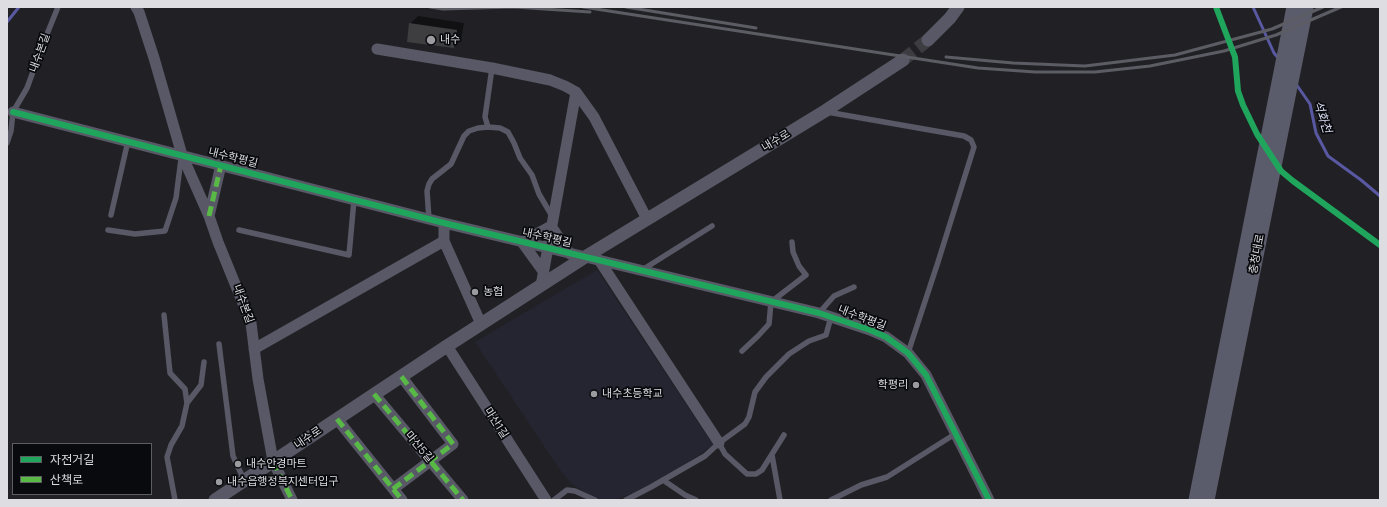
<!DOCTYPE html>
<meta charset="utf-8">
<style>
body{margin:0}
#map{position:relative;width:1387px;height:507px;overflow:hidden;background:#212125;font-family:Manrope,"Noto Sans KR",sans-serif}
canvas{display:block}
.frame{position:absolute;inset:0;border:8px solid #dddde2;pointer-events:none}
.legend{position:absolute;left:12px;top:443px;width:140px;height:52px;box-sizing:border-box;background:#090a0d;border:1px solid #5e5e62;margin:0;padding:5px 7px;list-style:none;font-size:12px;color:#dddde2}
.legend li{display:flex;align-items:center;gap:8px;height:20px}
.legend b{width:20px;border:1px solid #5e5e62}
</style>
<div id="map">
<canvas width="1387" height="507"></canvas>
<div class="frame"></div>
<ul class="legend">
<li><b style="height:5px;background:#20a55d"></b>자전거길</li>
<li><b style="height:5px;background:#58b947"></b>산책로</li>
</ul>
</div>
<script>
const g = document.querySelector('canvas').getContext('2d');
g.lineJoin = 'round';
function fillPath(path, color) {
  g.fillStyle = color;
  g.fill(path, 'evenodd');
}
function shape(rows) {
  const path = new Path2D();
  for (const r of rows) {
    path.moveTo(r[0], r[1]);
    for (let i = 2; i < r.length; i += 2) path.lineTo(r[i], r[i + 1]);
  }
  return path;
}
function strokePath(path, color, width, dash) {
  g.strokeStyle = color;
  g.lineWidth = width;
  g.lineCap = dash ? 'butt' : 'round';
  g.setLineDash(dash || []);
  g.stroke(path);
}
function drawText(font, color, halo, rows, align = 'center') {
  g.font = font + ' Manrope,"Noto Sans KR",sans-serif';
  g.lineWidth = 3.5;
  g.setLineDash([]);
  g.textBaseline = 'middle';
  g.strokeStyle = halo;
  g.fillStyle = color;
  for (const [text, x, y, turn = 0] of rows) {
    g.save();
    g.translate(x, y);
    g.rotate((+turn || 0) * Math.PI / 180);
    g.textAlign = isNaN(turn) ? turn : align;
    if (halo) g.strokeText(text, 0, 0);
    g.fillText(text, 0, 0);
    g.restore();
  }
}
fillPath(shape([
 [597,270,713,445,687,463,660,479,633,493,614,500,599,500,595,499,572,484,560,470,475,342]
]), '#242531');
fillPath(shape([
 [418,16,464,23,461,40,454,47,410,24]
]), '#0007');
strokePath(shape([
 [1253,7,1274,53,1279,59],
 [7,22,19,7],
 [1296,84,1310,104,1316,133,1328,156,1361,180,1380,196]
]), '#5958a2', 3);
fillPath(shape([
 [409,23,457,30,454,48,407,42]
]), '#3e3e41');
strokePath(shape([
 [903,60,928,40]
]), '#3d3d41', 13, [13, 6]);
strokePath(shape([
 [827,112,964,136,971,140,974,147,938,262,908,353],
 [488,127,485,117,492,68],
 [7,143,11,131,13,112,27,88,45,39,58,7],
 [111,215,128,141],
 [429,219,427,191,429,184,432,179,451,164,464,136,469,131,478,128,488,127,500,128,508,132,514,143,520,158,532,175,539,194,552,216],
 [108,230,135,234,165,231,176,198,181,159],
 [239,230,349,255,354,200],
 [642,270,712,226],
 [819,313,834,296,854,287],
 [164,315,170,373,185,389,187,403,182,426,171,445,167,457,175,500],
 [219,344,233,456,244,480],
 [742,351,758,336,769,324,771,302,806,275,799,266,793,252,792,242],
 [187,403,201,385,204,362],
 [719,443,725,454,747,474,756,474,762,470,784,435],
 [772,455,780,500],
 [663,480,685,495,696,500],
 [554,500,567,490,575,491,595,500],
 [626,500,651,487,705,456,719,443,745,424,749,417,755,392,766,377,789,354,809,341,826,335,831,317],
 [831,500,861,485,887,477,955,434]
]), '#585866', 5.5);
strokePath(shape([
 [136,7,139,12,154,58,182,155,209,216,218,242,251,323,258,379,273,461,292,500],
 [377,49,492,68,550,80,565,86,576,92,541,286],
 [576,92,594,117,647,219],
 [13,112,444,223,819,313,870,330,886,337,908,353,926,375,989,500],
 [209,216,221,165],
 [444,223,444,241,481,324],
 [599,260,719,443],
 [543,271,522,242,551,226,570,254],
 [447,346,546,500],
 [254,349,444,241],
 [374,394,463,500],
 [337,419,402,500],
 [393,489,453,444,401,376]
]), '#585866', 11);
strokePath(shape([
 [928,40,950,18,958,7],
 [215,500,447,346,585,257,825,111,903,60]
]), '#585866', 13);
strokePath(shape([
 [1196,500,1294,7],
 [1207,500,1306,7]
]), '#5b5c6b', 15);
strokePath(shape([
 [430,7,443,9,514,7,590,12],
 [583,7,978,68,1035,72,1095,72,1150,66,1224,51,1276,35,1341,7],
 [626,7,756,28],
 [946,57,1013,63,1085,66,1175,55,1272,29,1323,7]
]), '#5b5c64', 3);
strokePath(shape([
 [209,216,221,165],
 [374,394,463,500],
 [337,419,402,500],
 [273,461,292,500],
 [393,489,453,444,401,376]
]), '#58b947', 5, [10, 5]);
strokePath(shape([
 [1216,7,1235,57,1238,91,1243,105,1257,134,1281,171,1293,181,1380,245],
 [13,112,444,223,819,313,870,330,886,337,908,353,926,375,989,500]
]), '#20a55d', 6);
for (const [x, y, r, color] of [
 [431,40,5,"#9b9ba0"],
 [475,292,4,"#9b9ba0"],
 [916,385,4,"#9b9ba0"],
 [594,394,4,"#9b9ba0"],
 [238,464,4,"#9b9ba0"],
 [219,482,4,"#9b9ba0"]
]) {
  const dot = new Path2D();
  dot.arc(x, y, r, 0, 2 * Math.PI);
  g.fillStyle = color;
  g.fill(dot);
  strokePath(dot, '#090a0d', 1.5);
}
drawText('11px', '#dddde2', '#090a0d', [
 ["내수",440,40],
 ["농협",483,292],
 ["학평리",908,385,"right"],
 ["내수초등학교",602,394],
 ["내수안경마트",246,464],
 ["내수읍행정복지센터입구",227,482]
], 'left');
drawText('11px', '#dddde2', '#090a0d', [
 ["내수본길",40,53,-70],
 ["내수로",776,141,-31],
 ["내수학평길",233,158,14],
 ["내수학평길",547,238,13],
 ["충청대로",1257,254,-79],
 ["내수본길",243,304,70],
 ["내수학평길",862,318,21],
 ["마산1길",496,423,57],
 ["내수로",308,438,-34],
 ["마산5길",419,447,50]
]);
drawText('italic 12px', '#dfe1f8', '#090a0d', [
 ["석화천",1322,117,72]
]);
</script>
